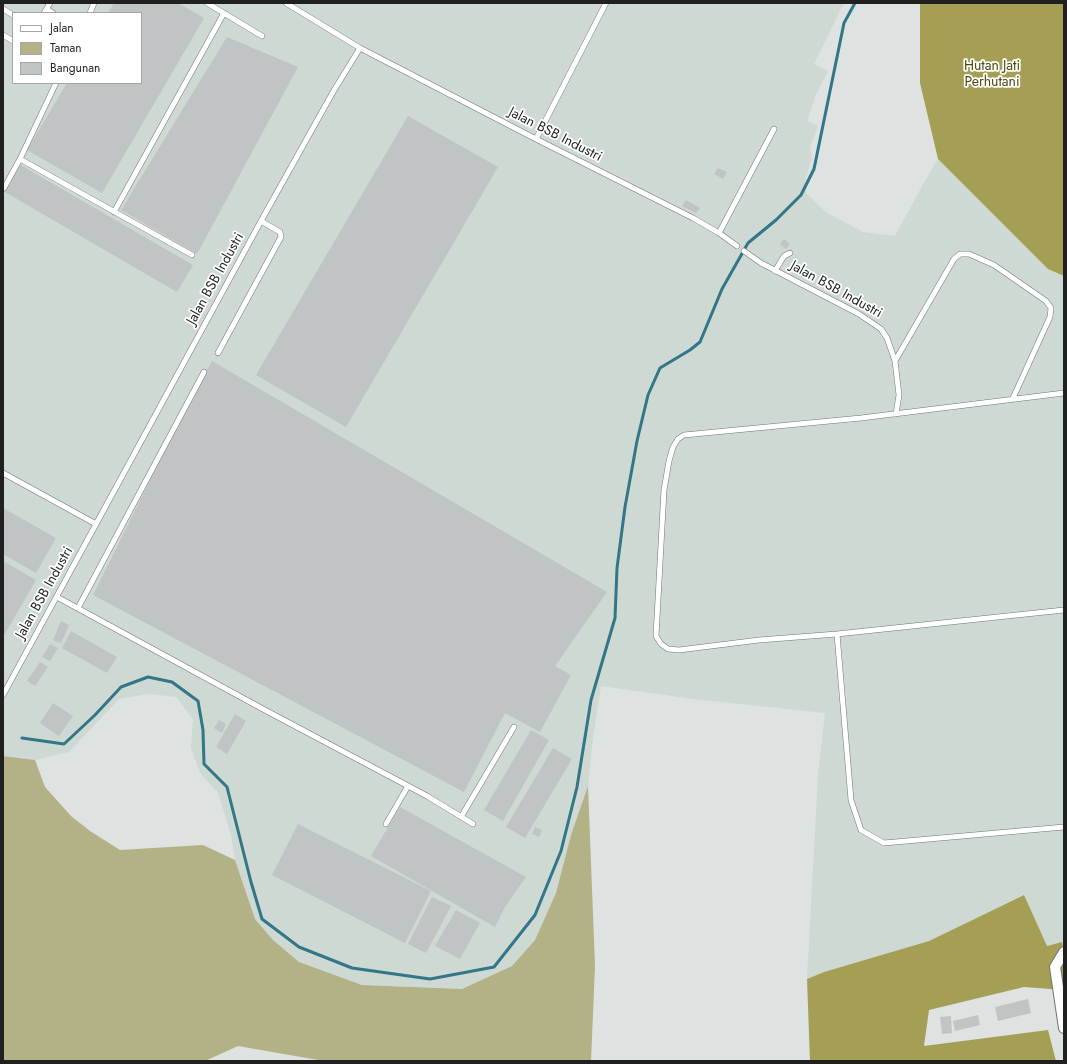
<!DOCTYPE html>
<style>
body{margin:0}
#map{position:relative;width:1067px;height:1064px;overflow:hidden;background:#dee2e0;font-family:Jost,sans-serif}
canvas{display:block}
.frame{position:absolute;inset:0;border:4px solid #1f201f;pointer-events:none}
.legend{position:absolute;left:12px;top:12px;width:130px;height:72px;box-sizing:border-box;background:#fff;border:1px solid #a5a6a5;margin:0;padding:5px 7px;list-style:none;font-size:12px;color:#1f201f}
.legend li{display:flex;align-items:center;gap:8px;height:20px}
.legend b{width:20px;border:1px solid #a5a6a5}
</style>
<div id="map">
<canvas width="1067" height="1064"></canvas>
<div class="frame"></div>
<ul class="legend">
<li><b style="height:5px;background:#fff"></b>Jalan</li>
<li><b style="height:11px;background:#b3b186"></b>Taman</li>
<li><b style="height:11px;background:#c0c4c4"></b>Bangunan</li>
</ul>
</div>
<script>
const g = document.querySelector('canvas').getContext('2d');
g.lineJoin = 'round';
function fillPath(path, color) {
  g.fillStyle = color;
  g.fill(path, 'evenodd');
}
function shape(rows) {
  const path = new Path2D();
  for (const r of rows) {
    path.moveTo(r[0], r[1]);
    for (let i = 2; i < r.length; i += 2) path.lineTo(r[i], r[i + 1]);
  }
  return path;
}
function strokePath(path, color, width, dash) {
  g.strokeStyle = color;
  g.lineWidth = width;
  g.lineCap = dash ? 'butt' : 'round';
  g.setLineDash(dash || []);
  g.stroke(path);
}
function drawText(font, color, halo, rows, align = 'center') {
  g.font = font + ' Jost,sans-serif';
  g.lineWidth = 3.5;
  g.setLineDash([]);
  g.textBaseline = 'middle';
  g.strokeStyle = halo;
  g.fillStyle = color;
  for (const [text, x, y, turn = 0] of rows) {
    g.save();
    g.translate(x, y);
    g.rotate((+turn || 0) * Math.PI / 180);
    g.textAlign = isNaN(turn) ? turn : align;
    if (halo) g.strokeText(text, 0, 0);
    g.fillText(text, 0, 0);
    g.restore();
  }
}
fillPath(shape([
 [3,3,844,3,814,64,828,71,815,97,807,121,818,126,810,147,812,157,805,182,806,193,827,213,863,232,895,236,922,186,938,159,1048,269,1064,276,1064,942,1047,946,1023,895,929,941,824,972,807,979,818,775,825,713,693,699,601,686,593,737,588,786,571,835,556,893,535,940,512,966,462,989,362,985,299,962,273,940,255,919,235,860,231,835,218,793,200,773,191,748,193,719,176,697,149,694,119,699,69,752,35,760,3,756],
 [13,13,141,13,141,83,13,83]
]), '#ced9d3');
fillPath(shape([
 [3,756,35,760,45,787,71,816,90,831,120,850,203,845,235,860,255,919,273,940,299,962,362,985,462,989,512,966,535,940,556,893,571,835,588,786,595,966,591,1061,324,1061,238,1046,205,1061,3,1061]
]), '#b3b186');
fillPath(shape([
 [920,3,1064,3,1064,276,1048,269,938,159,920,83],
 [1024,895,1047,946,1062,942,1064,954,1064,990,1024,987,929,1010,924,1046,1048,1030,1056,1061,810,1061,807,979,824,972,929,941]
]), '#a59f55');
strokePath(shape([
 [22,738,64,744,95,715,121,687,148,677,172,682,198,701,203,730,204,764,227,787,251,882,262,919,299,947,352,968,430,979,494,967,535,915,561,851,577,787,591,700,615,618,617,568,625,507,637,441,648,395,660,368,690,350,700,342,722,289,748,243,776,220,801,195,814,169,844,23,855,3]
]), '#337589', 3);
fillPath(shape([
 [114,3,178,3,204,18,102,193,27,150,67,83,141,83,141,13,108,13],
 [227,37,298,67,197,254,121,210],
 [408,116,498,167,346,427,256,375],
 [19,164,193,265,177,292,3,191],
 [718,168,727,172,723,179,714,174],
 [686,200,700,208,696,213,682,206],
 [784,239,790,244,786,249,780,244],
 [212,361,607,592,555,666,571,675,540,732,505,713,464,792,93,595,172,436],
 [3,508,56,538,36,573,3,554],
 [3,561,36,580,3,637],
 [61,621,69,625,61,643,53,640],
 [71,631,117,657,107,673,62,648],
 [50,644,58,648,50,661,42,657],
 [40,662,48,667,35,686,27,681],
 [53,703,73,716,59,736,40,723],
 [235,714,246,721,227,754,216,747],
 [219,720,226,724,222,733,214,728],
 [531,730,549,740,503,821,484,810],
 [553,748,572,759,525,838,506,827],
 [400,807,526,877,505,907,495,927,371,856],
 [298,824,431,891,405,943,272,875],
 [535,827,542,830,539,837,532,834],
 [432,897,451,906,426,953,408,944],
 [456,910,480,923,460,959,435,946],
 [1028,999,1031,1013,998,1021,995,1007],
 [978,1015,980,1025,955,1031,953,1021],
 [951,1016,952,1033,942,1034,940,1017]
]), '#c0c4c4');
const lane = shape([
 [207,3,262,36],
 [286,3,360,48,536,139,693,218,719,233,737,246],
 [3,9,13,15],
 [47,9,53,13],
 [44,13,50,3],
 [90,13,94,3],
 [3,35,13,41],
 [536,139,606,3],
 [20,159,192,255],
 [4,188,20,159,56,83],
 [114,212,224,13],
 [719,233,774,129],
 [744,251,761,263,859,314,881,329,887,338,895,361,899,395,896,414],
 [775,271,784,256,790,253],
 [218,353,281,237,280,232,261,221],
 [895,361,954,259,960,254,969,254,994,265,1046,301,1051,308,1050,317,1013,398],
 [1064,393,861,418,684,435,678,439,673,447,669,461,664,490,656,636,661,644,668,649,679,650,759,640,837,634,1064,610],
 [3,473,96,524],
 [57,597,263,709,427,796,473,824],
 [78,608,204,372],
 [837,634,851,800,861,830,884,843,1064,827],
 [3,695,261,221,333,92,360,48],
 [461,817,514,727],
 [386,824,408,786]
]);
const street = shape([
 [1064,952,1055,967,1064,1028]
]);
strokePath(lane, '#727574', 6);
strokePath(street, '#727574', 12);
strokePath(lane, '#fff', 5);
strokePath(street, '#fff', 10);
drawText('14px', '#4c480d', '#fff', [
 ["Hutan Jati",992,67],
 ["Perhutani",992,83]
]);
drawText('14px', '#1f201f', '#fff', [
 ["Jalan BSB Industri",555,135,27],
 ["Jalan BSB Industri",216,279,-61],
 ["Jalan BSB Industri",836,290,29],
 ["Jalan BSB Industri",45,593,-61]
]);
</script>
